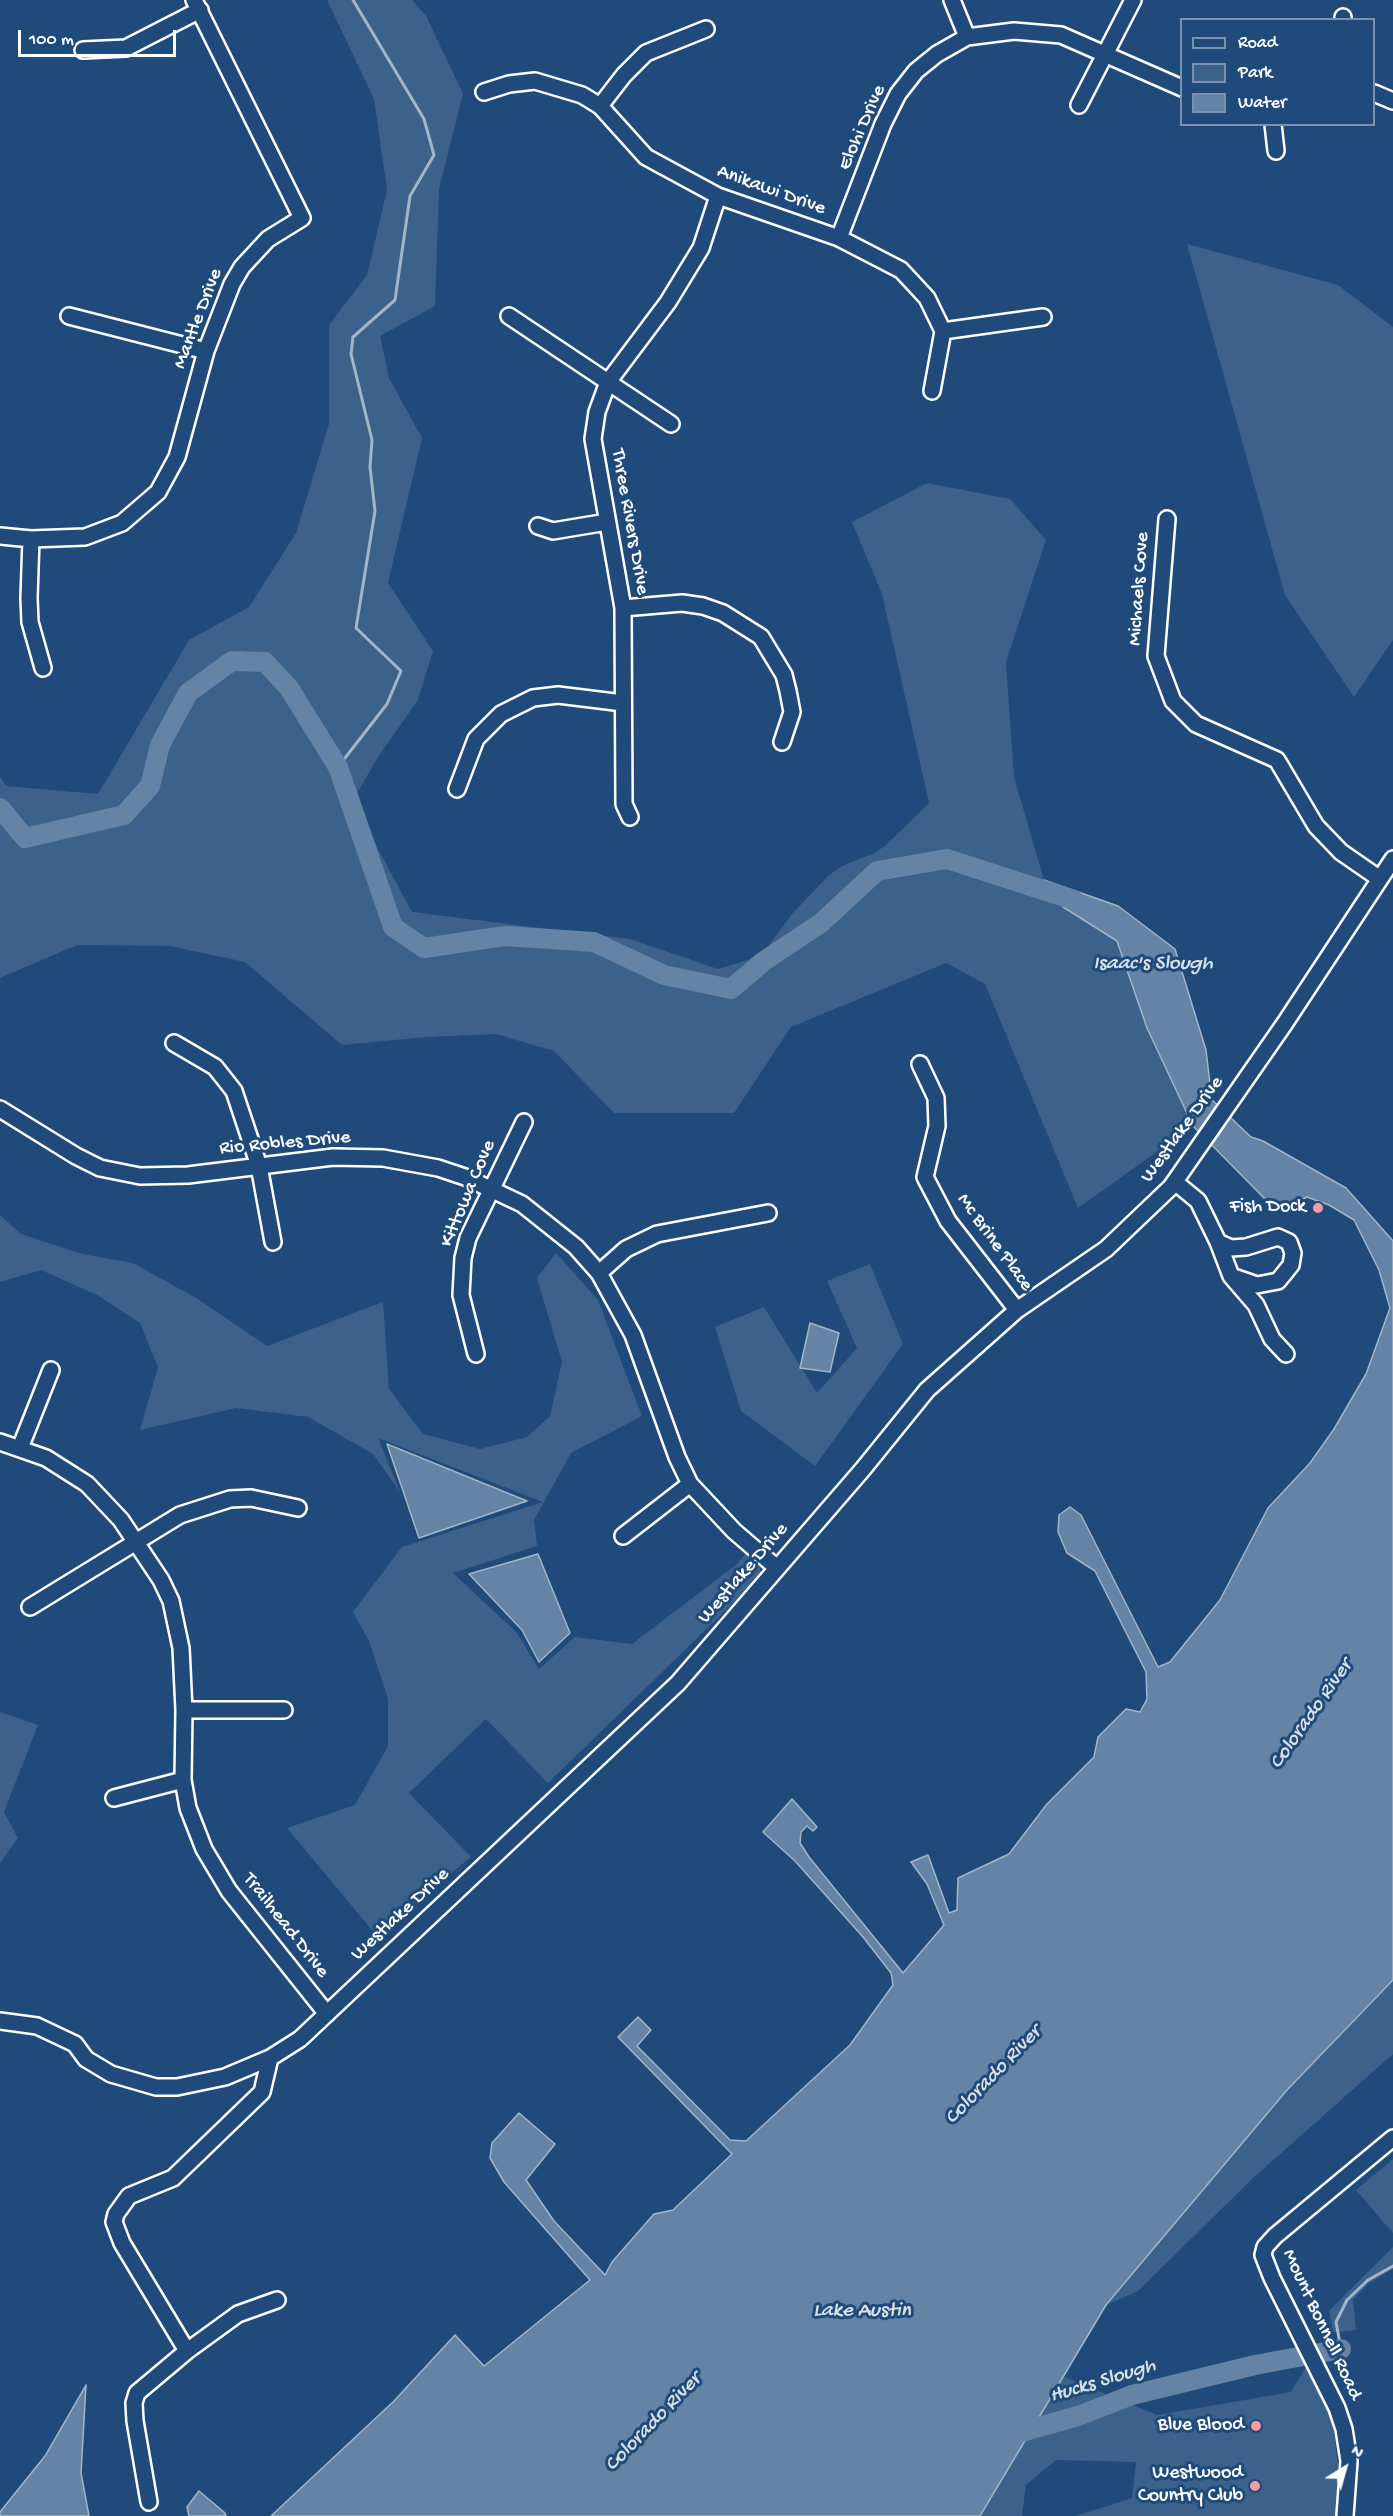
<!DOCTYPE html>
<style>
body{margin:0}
#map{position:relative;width:1393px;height:2516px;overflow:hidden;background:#1f4a7a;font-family:"Gochi Hand",sans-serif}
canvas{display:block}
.legend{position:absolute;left:1180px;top:18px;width:195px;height:108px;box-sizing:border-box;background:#1f4a7a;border:2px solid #7992af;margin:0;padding:8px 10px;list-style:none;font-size:18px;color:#fff}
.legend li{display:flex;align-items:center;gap:12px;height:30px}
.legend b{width:30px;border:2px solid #7992af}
.north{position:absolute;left:1315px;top:2438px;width:60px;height:60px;-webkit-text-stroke:4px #1f4a7a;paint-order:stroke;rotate:37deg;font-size:16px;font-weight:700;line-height:24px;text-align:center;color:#fff}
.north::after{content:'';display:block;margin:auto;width:21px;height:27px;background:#fff;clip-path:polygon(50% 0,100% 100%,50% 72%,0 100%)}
.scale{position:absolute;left:18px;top:30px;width:158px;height:27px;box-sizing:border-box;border:3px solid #fff;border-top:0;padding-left:8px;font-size:18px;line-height:21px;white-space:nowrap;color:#fff;-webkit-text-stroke:4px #1f4a7a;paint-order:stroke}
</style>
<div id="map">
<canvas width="1393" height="2516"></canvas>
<ul class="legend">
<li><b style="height:8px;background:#1f4a7a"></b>Road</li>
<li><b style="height:16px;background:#3c618b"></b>Park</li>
<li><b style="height:16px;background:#6583a4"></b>Water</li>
</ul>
<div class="north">N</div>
<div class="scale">100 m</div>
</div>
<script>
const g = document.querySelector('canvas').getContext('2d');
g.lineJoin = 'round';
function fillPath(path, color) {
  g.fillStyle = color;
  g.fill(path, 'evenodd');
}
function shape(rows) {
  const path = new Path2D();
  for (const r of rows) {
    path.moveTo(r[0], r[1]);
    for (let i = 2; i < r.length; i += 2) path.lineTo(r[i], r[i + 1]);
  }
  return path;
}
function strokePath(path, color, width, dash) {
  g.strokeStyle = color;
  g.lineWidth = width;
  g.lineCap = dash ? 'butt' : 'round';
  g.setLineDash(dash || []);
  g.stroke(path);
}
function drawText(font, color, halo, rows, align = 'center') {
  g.font = font + ' "Gochi Hand",sans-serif';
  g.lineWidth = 6;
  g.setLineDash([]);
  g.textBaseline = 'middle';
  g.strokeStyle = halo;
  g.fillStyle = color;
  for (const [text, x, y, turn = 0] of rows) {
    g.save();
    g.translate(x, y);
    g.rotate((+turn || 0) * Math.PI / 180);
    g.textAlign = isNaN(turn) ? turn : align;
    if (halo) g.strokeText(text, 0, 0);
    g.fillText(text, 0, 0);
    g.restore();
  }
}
fillPath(shape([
 [327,0,412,0,426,16,463,94,439,189,435,306,380,336,389,378,422,438,388,583,433,651,418,700,378,757,357,793,377,847,412,912,630,939,718,969,748,960,766,949,792,914,828,876,842,866,874,853,885,846,929,803,882,594,852,522,927,483,1010,499,1046,540,1006,662,1014,777,1044,880,1063,907,1117,941,1147,1028,1193,1126,1078,1208,985,984,946,963,791,1027,734,1113,614,1113,554,1051,496,1034,426,1037,342,1045,245,962,170,946,77,945,0,978,0,777,6,786,98,794,189,640,249,607,296,533,329,424,329,325,367,275,387,190,374,99],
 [1187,244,1338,285,1393,327,1393,640,1354,697,1285,595],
 [0,1215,21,1234,82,1254,133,1263,198,1299,267,1346,383,1302,389,1389,423,1434,480,1449,527,1437,550,1416,562,1362,537,1278,556,1253,598,1300,642,1416,571,1453,534,1520,537,1546,453,1573,517,1633,539,1669,575,1637,632,1644,737,1564,747,1552,759,1565,762,1575,548,1783,486,1719,409,1793,471,1857,376,1935,287,1828,355,1805,388,1746,388,1699,369,1641,353,1612,402,1547,543,1502,378,1438,400,1492,373,1454,308,1417,236,1408,140,1430,158,1367,140,1323,97,1295,41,1270,0,1282],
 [870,1264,903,1344,815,1466,741,1411,715,1327,764,1307,817,1393,857,1348,827,1281],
 [0,1712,38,1725,4,1812,18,1838,0,1863],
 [1393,1980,1393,2054,1252,2179,1138,2291,1106,2305,1287,2090],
 [1393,2159,1393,2233,1356,2190],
 [1393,2247,1393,2269,1368,2284,1353,2300,1356,2330,1327,2333,1332,2326,1329,2311],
 [1306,2367,1332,2416,1339,2473,1336,2516,1076,2516,1132,2498,1136,2462,1056,2460,1026,2485,1022,2516,980,2516,1062,2376,1157,2415,1291,2392]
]), '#3c618b');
const water = shape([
 [1044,880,1118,906,1175,949,1206,1050,1212,1100,1251,1137,1263,1141,1346,1188,1393,1241,1393,1980,1287,2090,1106,2305,980,2516,271,2516,394,2401,455,2335,484,2366,590,2280,504,2182,490,2158,492,2143,519,2113,555,2144,526,2180,554,2221,605,2275,612,2262,654,2214,673,2210,732,2154,618,2037,638,2017,651,2030,637,2046,730,2140,746,2141,850,2045,893,1985,891,1973,863,1937,795,1861,763,1832,792,1799,817,1827,813,1831,807,1826,801,1832,800,1843,809,1857,903,1973,944,1925,927,1884,911,1862,928,1855,949,1913,957,1910,958,1878,1009,1854,1047,1804,1094,1757,1098,1737,1126,1709,1140,1712,1147,1699,1146,1672,1095,1571,1067,1553,1058,1532,1059,1515,1070,1507,1081,1515,1158,1667,1170,1662,1220,1600,1268,1508,1310,1463,1334,1429,1366,1374,1390,1308,1379,1270,1354,1220,1329,1205,1307,1197,1288,1206,1265,1199,1193,1126,1147,1028,1117,941,1063,907,1044,880],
 [810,1323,839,1333,830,1372,800,1368,810,1323],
 [387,1444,527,1501,419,1538,387,1444],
 [538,1554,570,1633,539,1662,522,1630,469,1574,538,1554],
 [86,2385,81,2473,89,2516,0,2516,0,2512,45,2456,86,2385],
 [199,2491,225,2513,226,2516,189,2516,187,2507,199,2491]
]);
fillPath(water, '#6583a4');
strokePath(water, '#a3b5c8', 1.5);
strokePath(shape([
 [338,767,387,704,401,671,356,628,375,511,370,467,372,440,351,354,353,337,395,300,410,196,434,155,424,119,353,0],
 [1341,2349,1336,2322,1347,2300,1368,2280,1393,2266]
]), '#a3b5c8', 3);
strokePath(shape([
 [0,808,25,838,124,815,150,786,160,745,188,693,232,661,265,662,289,688,338,767,393,927,424,948,505,936,594,942,664,975,731,989,764,961,821,923,877,871,947,859,1074,900],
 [1005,2434,1014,2434,1078,2416,1132,2395,1255,2365,1341,2349]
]), '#6583a4', 20);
const minor = shape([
 [952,0,967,37],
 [1343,20,1343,17],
 [83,50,126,48,200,10],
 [484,92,509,84,535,81,582,95,600,106,646,157,718,196,839,238,901,270,927,298,943,331,932,391],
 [1374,93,1393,101],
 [1079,105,1133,0],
 [600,106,624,75,646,53,706,29],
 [1273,124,1276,151],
 [839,238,883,124,898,94,916,71,937,54,967,37,1014,31,1061,35,1182,88],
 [69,316,206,351],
 [509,316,671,424],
 [943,331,1043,317],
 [1167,519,1156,656,1173,701,1196,724,1277,760,1316,826,1341,852,1380,879],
 [538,526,553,531,607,522],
 [0,536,31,539,85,537,122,523,158,492,177,457,206,351,232,284,242,267,268,239,302,218,194,0],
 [31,539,29,598,30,622,43,668],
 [623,608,682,603,703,606,723,613,761,637,784,675,788,691,792,712,782,742],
 [457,789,476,739,501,714,533,698,558,695,623,703],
 [630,817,624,804,623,608,593,439,597,412,608,382,668,302,701,248,718,196],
 [174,1043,215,1067,234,1091,259,1166,273,1242],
 [920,1064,936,1098,937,1126,925,1177,948,1221,1017,1310],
 [0,1109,76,1156,100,1168,140,1176,188,1175,333,1157,383,1158,438,1168,465,1177,522,1204,576,1247,599,1273,633,1335,677,1457,690,1484,734,1531,777,1568],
 [1175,1182,1198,1201,1218,1242,1231,1248,1246,1247,1278,1237,1289,1242,1293,1253,1291,1265,1278,1281,1257,1285,1231,1276,1218,1242],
 [599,1273,626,1249,657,1234,768,1213],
 [1231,1276,1256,1305,1272,1339,1286,1354],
 [476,1354,461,1295,463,1258,468,1238,524,1122],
 [0,1442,46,1458,87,1484,121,1520,161,1580,171,1601,181,1648,184,1710,183,1780,188,1808,204,1849,229,1891,327,2014],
 [20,1448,51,1370],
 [623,1536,690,1484],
 [30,1607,180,1515,230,1499,251,1498,298,1508],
 [184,1710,284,1710],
 [114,1798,183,1780],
 [0,2021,37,2026,75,2044,86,2059,111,2074,156,2087,177,2087,225,2077,270,2058,300,2039,678,1683,863,1469,927,1390,1017,1310,1106,1249,1171,1187,1285,1023,1393,859],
 [187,2351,122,2243,114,2222,116,2214,129,2196,173,2178,262,2092,270,2058],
 [149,2502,135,2421,134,2403,137,2393,187,2351,238,2314,277,2300],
 [1345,2516,1349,2461,1344,2429,1337,2408,1272,2278,1263,2255,1265,2247,1275,2236,1393,2138]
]);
strokePath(minor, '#fff', 20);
strokePath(minor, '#1f4a7a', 15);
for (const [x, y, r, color] of [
 [1318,1208,6,"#ff9aa2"],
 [1256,2426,6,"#ff9aa2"],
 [1255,2486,6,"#ff9aa2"]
]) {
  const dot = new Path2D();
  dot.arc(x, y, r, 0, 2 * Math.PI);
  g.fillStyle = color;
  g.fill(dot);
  strokePath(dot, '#1f4a7a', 2);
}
drawText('20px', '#fff', '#1f4a7a', [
 ["Elohi Drive",863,128,-66],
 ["Anikawi Drive",771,191,20],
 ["Mantle Drive",199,319,-69],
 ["Three Rivers Drive",629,522,80],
 ["Michaels Cove",1140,589,-86],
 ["Westlake Drive",1183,1130,-54],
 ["Rio Robles Drive",285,1144,-5],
 ["Kittowa Cove",469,1194,-67],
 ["Mc Brine Place",994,1243,54],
 ["Westlake Drive",744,1574,-49],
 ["Westlake Drive",401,1915,-43],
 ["Trailhead Drive",285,1926,52],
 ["Mount Bonnell Road",1321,2325,65]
]);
drawText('20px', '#fff', '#1f4a7a', [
 ["Fish Dock",1306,1208],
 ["Blue Blood",1244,2426],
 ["Westwood",1243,2474],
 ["Country Club",1243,2497]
], 'right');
drawText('italic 21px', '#d8e0e8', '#1f4a7a', [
 ["Isaac's Slough",1153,965],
 ["Colorado River",1312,1715,-55],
 ["Colorado River",994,2076,-46],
 ["Lake Austin",862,2312],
 ["Hucks Slough",1103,2382,-17],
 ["Colorado River",654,2423,-46]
]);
</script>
